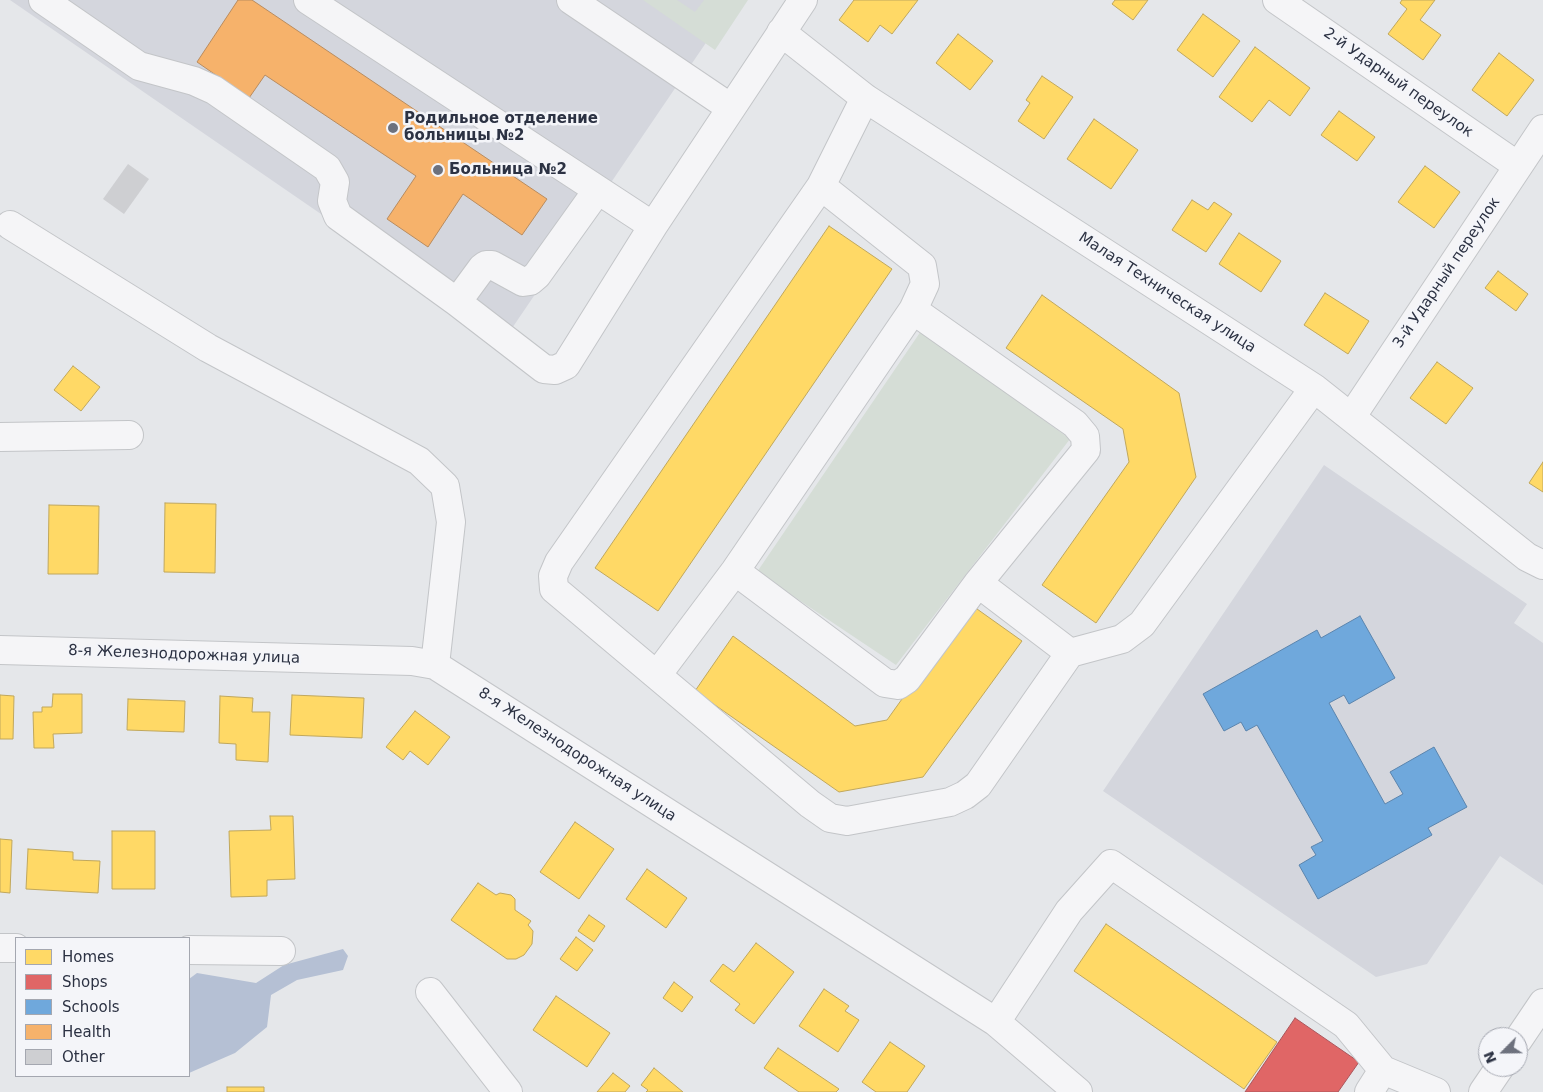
<!DOCTYPE html>
<meta charset="utf-8">
<style>
body{margin:0}
#map{position:relative;width:1543px;height:1092px;overflow:hidden;background:#e5e7ea;font-family:"DejaVu Sans",sans-serif}
canvas{display:block}
.legend{position:absolute;left:15px;top:937px;width:175px;height:140px;box-sizing:border-box;background:#f4f5f9;border:1px solid #a4a7b0;margin:0;padding:6px 9px;list-style:none;font-size:15px;color:#2c3243}
.legend li{display:flex;align-items:center;gap:10px;height:25px}
.legend b{width:25px;border:1px solid #a4a7b0}
.north{position:absolute;left:1478px;top:1027px;width:50px;height:50px;box-sizing:border-box;background:#f4f5f9;border:1px solid #a4a7b0;border-radius:50%;rotate:247deg;font-size:14px;font-weight:700;line-height:20px;text-align:center;color:#2c3243}
.north::after{content:'';display:block;margin:auto;width:18px;height:22px;background:#6d717d;clip-path:polygon(50% 0,100% 100%,50% 72%,0 100%)}
</style>
<div id="map">
<canvas width="1543" height="1092"></canvas>
<ul class="legend">
<li><b style="height:14px;background:#ffd966"></b>Homes</li>
<li><b style="height:14px;background:#e06666"></b>Shops</li>
<li><b style="height:14px;background:#6fa8dc"></b>Schools</li>
<li><b style="height:14px;background:#f6b26b"></b>Health</li>
<li><b style="height:14px;background:#cecfd2"></b>Other</li>
</ul>
<div class="north">N</div>
</div>
<script>
const g = document.querySelector('canvas').getContext('2d');
g.lineJoin = 'round';
function fillPath(path, color) {
  g.fillStyle = color;
  g.fill(path, 'evenodd');
}
function shape(rows) {
  const path = new Path2D();
  for (const r of rows) {
    path.moveTo(r[0], r[1]);
    for (let i = 2; i < r.length; i += 2) path.lineTo(r[i], r[i + 1]);
  }
  return path;
}
function strokePath(path, color, width, dash) {
  g.strokeStyle = color;
  g.lineWidth = width;
  g.lineCap = dash ? 'butt' : 'round';
  g.setLineDash(dash || []);
  g.stroke(path);
}
function drawText(font, color, halo, rows, align = 'center') {
  g.font = font + ' "DejaVu Sans",sans-serif';
  g.lineWidth = 5;
  g.setLineDash([]);
  g.textBaseline = 'middle';
  g.strokeStyle = halo;
  g.fillStyle = color;
  for (const [text, x, y, turn = 0] of rows) {
    g.save();
    g.translate(x, y);
    g.rotate((+turn || 0) * Math.PI / 180);
    g.textAlign = isNaN(turn) ? turn : align;
    if (halo) g.strokeText(text, 0, 0);
    g.fillText(text, 0, 0);
    g.restore();
  }
}
fillPath(shape([
 [10,0,735,0,504,340],
 [1324,465,1527,604,1514,623,1543,643,1543,885,1500,856,1427,964,1376,977,1103,791]
]), '#d4d6dd');
fillPath(shape([
 [643,0,677,0,695,12,704,0,748,0,715,50],
 [921,331,1070,439,896,665,757,572]
]), '#d5ddd6');
fillPath(shape([
 [343,949,348,956,343,970,297,980,271,995,267,1027,235,1053,189,1073,189,979,197,973,256,983,284,965]
]), '#b5c0d4');
const homes = shape([
 [854,0,918,0,892,34,880,25,868,42,839,20,854,0],
 [1115,0,1148,0,1133,20,1112,4,1115,0],
 [1402,0,1435,0,1420,20,1441,35,1423,60,1388,34,1407,9,1400,3,1402,0],
 [1203,14,1240,41,1213,77,1177,50,1203,14],
 [958,34,993,61,970,90,936,63,958,34],
 [1255,47,1310,88,1290,116,1269,100,1252,122,1219,97,1255,47],
 [1499,53,1534,80,1507,116,1472,90,1499,53],
 [1042,76,1073,97,1044,139,1018,121,1030,103,1026,100,1042,76],
 [1339,111,1375,137,1357,161,1321,135,1339,111],
 [1094,119,1138,150,1111,189,1067,159,1094,119],
 [1425,166,1460,192,1434,228,1398,202,1425,166],
 [1192,200,1208,210,1214,202,1232,214,1206,252,1172,230,1192,200],
 [829,226,892,269,658,611,595,568,829,226],
 [1239,233,1281,261,1261,292,1219,264,1239,233],
 [1498,271,1528,294,1516,311,1485,288,1498,271],
 [1325,293,1369,321,1348,354,1304,325,1325,293],
 [1042,295,1179,393,1196,477,1096,623,1042,585,1129,462,1123,429,1006,348,1042,295],
 [1437,362,1473,388,1446,424,1410,398,1437,362],
 [73,366,100,387,81,411,54,390,73,366],
 [1543,462,1543,492,1529,483,1543,462],
 [165,503,216,504,215,573,164,572,165,503],
 [49,505,99,506,98,574,48,574,49,505],
 [970,604,1022,641,923,777,839,792,695,691,733,636,855,726,887,720,970,604],
 [53,694,82,694,82,733,53,734,54,748,34,748,33,712,42,712,42,707,52,707,53,694],
 [0,695,14,696,13,739,0,739,0,695],
 [292,695,364,698,362,738,290,735,292,695],
 [220,696,253,698,252,712,270,712,268,762,236,760,236,744,219,743,220,696],
 [128,699,185,701,184,732,127,730,128,699],
 [415,711,450,737,428,765,410,751,403,760,386,747,415,711],
 [270,816,293,816,295,879,267,880,267,896,231,897,229,831,271,830,270,816],
 [575,822,614,849,579,899,540,872,575,822],
 [112,831,155,831,155,889,112,889,112,831],
 [0,839,12,840,10,893,0,892,0,839],
 [28,849,73,852,73,860,100,861,98,893,26,889,28,849],
 [647,869,687,898,666,928,626,899,647,869],
 [478,883,496,895,500,893,511,895,515,899,515,910,531,921,528,925,533,931,532,944,524,955,516,959,507,959,451,920,478,883],
 [589,915,605,926,594,942,578,931,589,915],
 [1106,924,1277,1042,1244,1089,1074,971,1106,924],
 [576,937,593,950,577,971,560,959,576,937],
 [756,943,794,972,754,1024,735,1010,740,1004,710,981,723,964,734,972,756,943],
 [674,982,693,997,682,1012,663,998,674,982],
 [824,989,849,1006,845,1011,859,1020,838,1052,799,1026,824,989],
 [556,996,610,1033,587,1067,533,1030,556,996],
 [890,1042,925,1066,907,1092,876,1092,862,1082,890,1042],
 [778,1048,839,1089,836,1092,799,1092,764,1068,778,1048],
 [654,1068,683,1092,646,1092,648,1090,641,1085,654,1068],
 [613,1073,630,1086,625,1092,597,1092,613,1073],
 [227,1087,264,1087,264,1092,227,1092,227,1087]
]);
fillPath(homes, '#ffd966');
strokePath(homes, '#c0a75c', 1);
const shops = shape([
 [1295,1018,1359,1062,1338,1092,1245,1092,1295,1018]
]);
fillPath(shops, '#e06666');
strokePath(shops, '#aa565c', 1);
const schools = shape([
 [1360,616,1395,678,1349,704,1344,695,1329,703,1385,804,1403,794,1390,772,1434,747,1467,807,1428,828,1432,835,1318,899,1299,865,1316,855,1311,847,1323,841,1257,725,1246,731,1241,722,1224,731,1203,694,1317,630,1321,638,1360,616]
]);
fillPath(schools, '#6fa8dc');
strokePath(schools, '#5b85ae', 1);
const health = shape([
 [238,0,252,0,547,199,522,235,463,194,428,247,387,219,416,176,265,75,249,98,197,62,238,0]
]);
fillPath(health, '#f6b26b');
strokePath(health, '#b98c5f', 1);
fillPath(shape([
 [128,164,149,179,124,214,103,199]
]), '#cecfd2');
const minor = shape([
 [43,0,139,66,194,81,214,90,327,168,335,182,332,201,338,216,457,302,544,369,555,370,566,365,653,226,803,0],
 [308,0,653,226],
 [571,0,731,108],
 [1277,0,1518,166],
 [781,32,865,98,1314,388,1527,557,1543,565],
 [865,98,821,186,559,562,553,576,554,589,810,804,830,818,847,821,950,802,965,795,978,785,1070,653,978,583],
 [10,225,208,348,419,461,445,486,451,522,435,665],
 [457,302,482,268,486,265,492,265,523,282,530,281,537,275,597,191],
 [1352,416,1543,129],
 [0,437,129,435],
 [735,571,885,683,898,685,907,679,978,583,1086,450,1085,436,1075,424,913,310],
 [0,650,412,661,435,665,996,1022,1078,1092],
 [1070,653,1122,639,1142,624,1314,388],
 [657,675,735,571,913,310,925,284,922,266,821,186],
 [0,948,16,948],
 [189,950,281,951],
 [430,992,508,1092],
 [996,1022,1069,911,1111,864,1346,1025,1383,1070,1369,1092],
 [1518,1040,1543,1003],
 [1383,1070,1436,1092],
 [1483,1092,1500,1067]
]);
strokePath(minor, '#c3c5c8', 30);
strokePath(minor, '#f5f5f7', 28);
for (const [x, y, r, color] of [
 [393,128,6,"#6d717d"],
 [438,170,6,"#6d717d"]
]) {
  const dot = new Path2D();
  dot.arc(x, y, r, 0, 2 * Math.PI);
  g.fillStyle = color;
  g.fill(dot);
  strokePath(dot, '#f4f5f9', 2);
}
drawText('15px', '#2c3243', '#f4f5f9', [
 ["2-й Ударный переулок",1398,83,35],
 ["3-й Ударный переулок",1447,273,-56],
 ["Малая Техническая улица",1167,293,33],
 ["8-я Железнодорожная улица",184,655,2],
 ["8-я Железнодорожная улица",577,755,33]
]);
drawText('bold 15px', '#2c3243', '#f4f5f9', [
 ["Родильное отделение",404,119],
 ["больницы №2",404,136],
 ["Больница №2",449,170]
], 'left');
</script>
